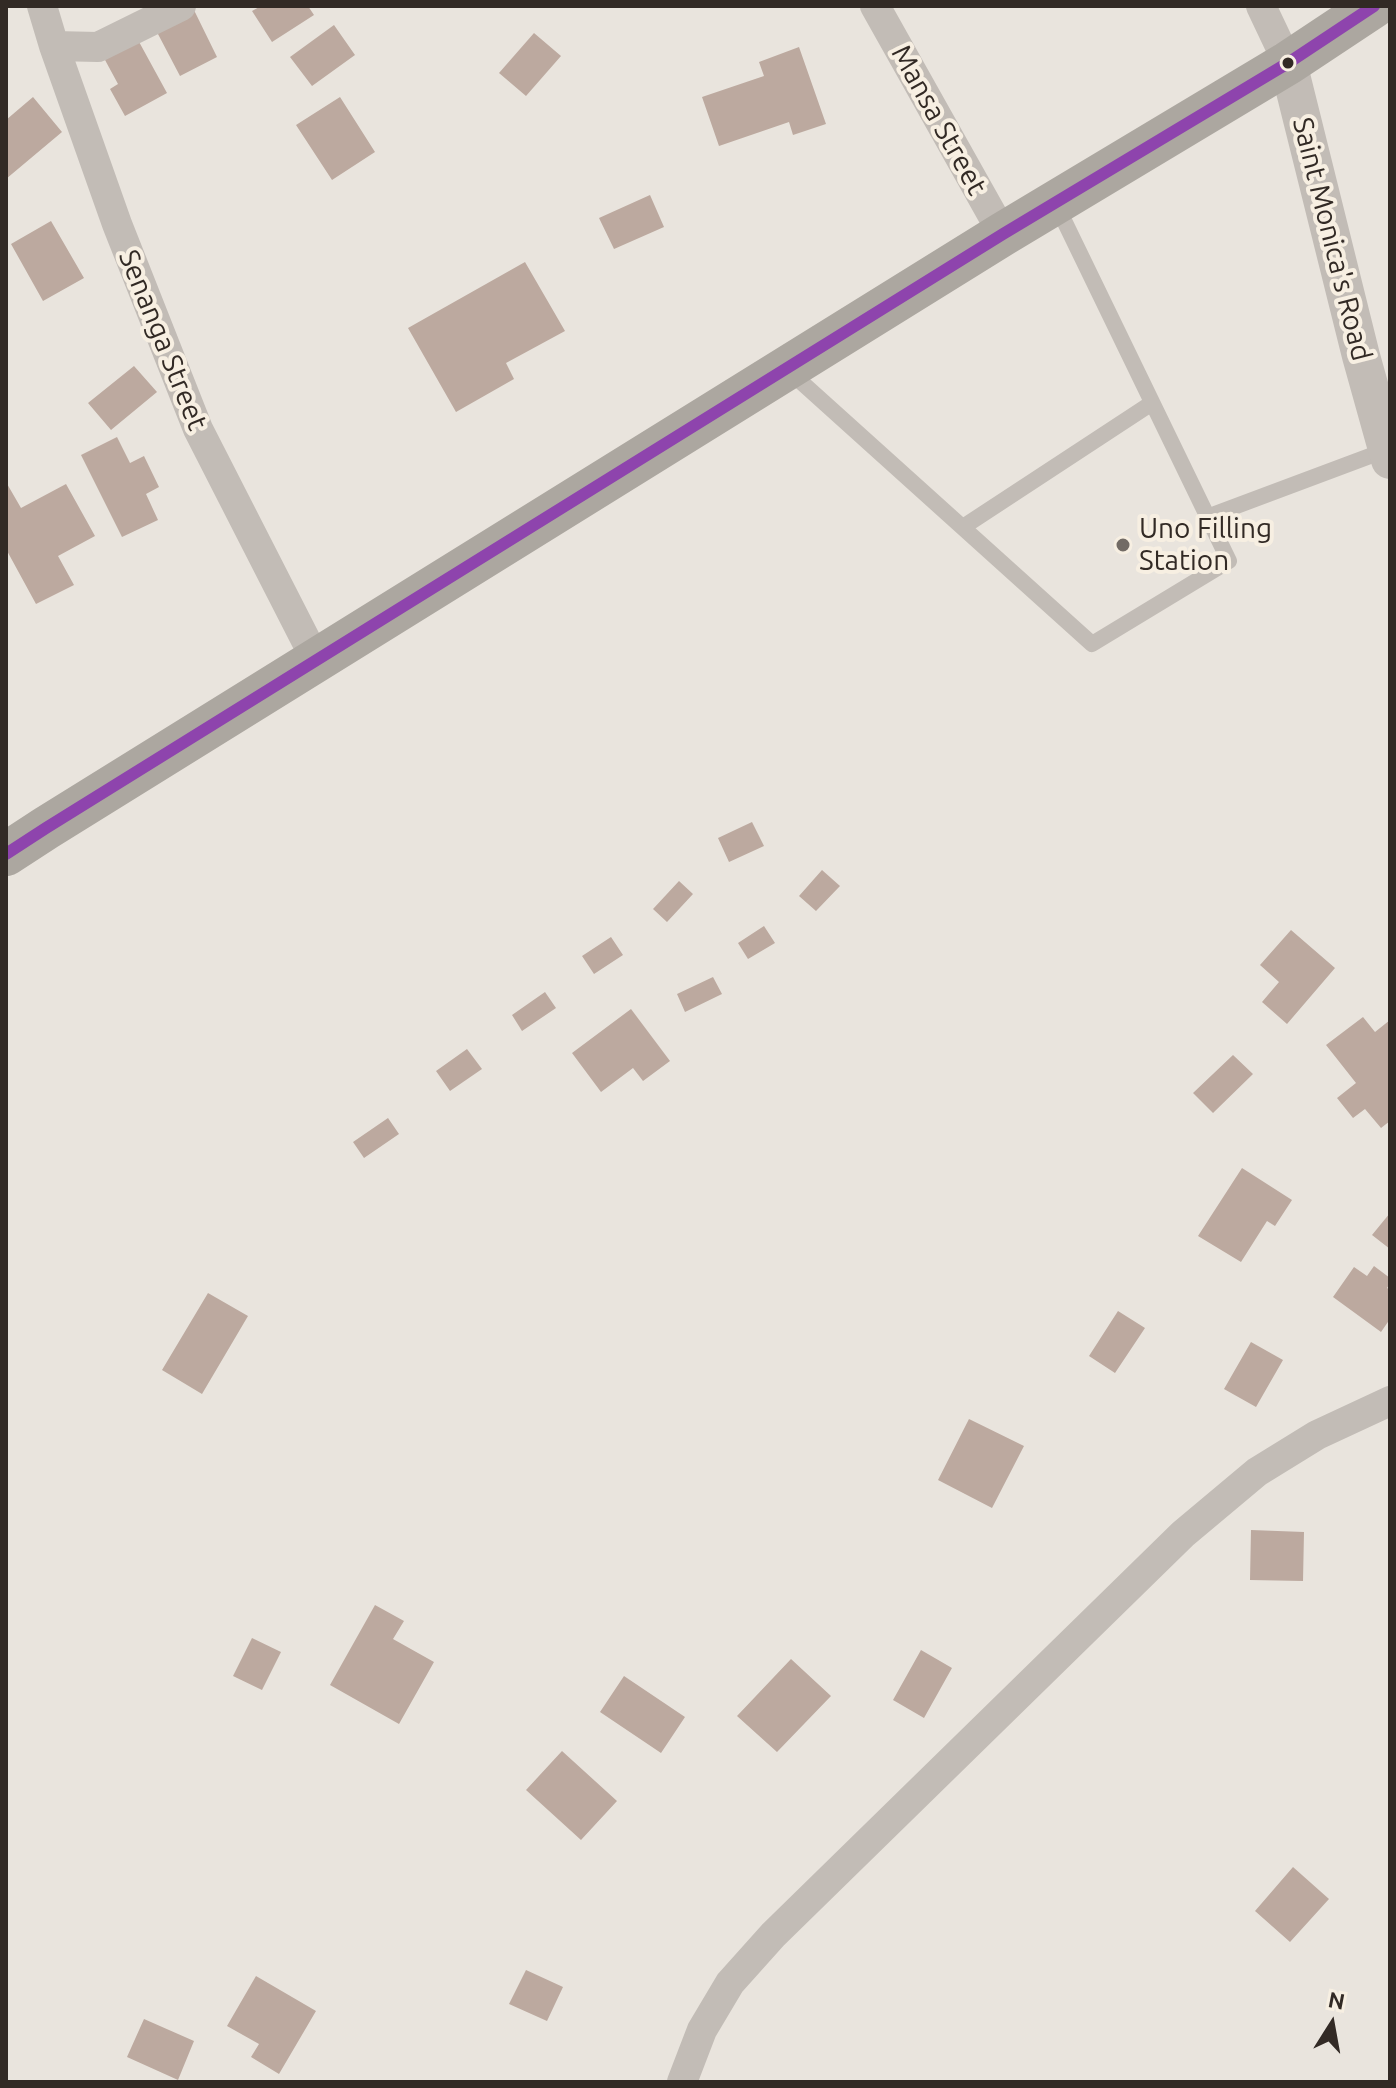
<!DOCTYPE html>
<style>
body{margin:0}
#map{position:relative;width:1396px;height:2088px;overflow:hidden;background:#e9e4dd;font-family:Ubuntu,sans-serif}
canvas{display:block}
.frame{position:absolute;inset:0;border:8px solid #322a25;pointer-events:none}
.north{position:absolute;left:1292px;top:1984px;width:80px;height:80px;-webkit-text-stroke:6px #f7efe2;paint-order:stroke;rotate:11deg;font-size:22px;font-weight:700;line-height:32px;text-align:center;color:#322a25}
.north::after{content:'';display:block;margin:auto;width:28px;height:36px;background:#322a25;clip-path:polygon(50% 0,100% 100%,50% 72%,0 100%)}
</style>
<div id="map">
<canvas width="1396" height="2088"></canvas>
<div class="frame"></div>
<div class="north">N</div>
</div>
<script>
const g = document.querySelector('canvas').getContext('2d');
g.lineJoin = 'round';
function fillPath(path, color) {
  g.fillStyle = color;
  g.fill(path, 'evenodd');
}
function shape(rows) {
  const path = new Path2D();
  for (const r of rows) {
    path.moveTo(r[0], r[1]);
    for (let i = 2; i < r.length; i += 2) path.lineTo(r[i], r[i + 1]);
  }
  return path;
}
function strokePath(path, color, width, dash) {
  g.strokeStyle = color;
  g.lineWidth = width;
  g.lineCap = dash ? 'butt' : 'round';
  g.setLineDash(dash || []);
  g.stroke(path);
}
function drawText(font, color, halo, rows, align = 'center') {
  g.font = font + ' Ubuntu,sans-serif';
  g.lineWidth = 8;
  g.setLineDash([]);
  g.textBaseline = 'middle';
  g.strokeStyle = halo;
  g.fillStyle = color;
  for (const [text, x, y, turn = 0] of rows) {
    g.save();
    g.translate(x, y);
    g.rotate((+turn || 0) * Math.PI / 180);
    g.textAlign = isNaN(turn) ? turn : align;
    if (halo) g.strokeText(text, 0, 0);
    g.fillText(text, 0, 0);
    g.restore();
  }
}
fillPath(shape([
 [192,6,217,57,180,76,148,15],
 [261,6,308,6,314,15,272,42,252,11],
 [334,25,355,55,312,86,290,57],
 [132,29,167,93,125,116,110,89,118,84,98,47],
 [534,33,561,56,526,96,499,73],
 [799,47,826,124,793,135,789,122,719,146,702,97,764,76,759,62],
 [33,97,62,132,6,179,6,120],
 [340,97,375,152,332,180,296,125],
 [650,195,664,227,614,249,599,218],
 [51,221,84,278,43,301,11,244],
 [525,262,565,331,506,363,514,379,456,412,408,328],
 [134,366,157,392,111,430,88,403],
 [117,437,130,463,144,456,159,487,146,494,158,520,122,537,81,455],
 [6,482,21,508,66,484,95,536,58,556,74,585,36,604,6,549],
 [752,822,764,846,729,862,718,838],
 [822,870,840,886,816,911,799,896],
 [679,881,693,894,667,922,653,909],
 [764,926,775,943,748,959,738,943],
 [1291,930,1335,968,1287,1024,1262,1002,1279,982,1260,965],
 [611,937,623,955,594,974,582,956],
 [713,977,722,994,685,1012,677,994],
 [545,992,556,1008,522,1031,512,1015],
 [631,1009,670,1061,643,1081,633,1068,601,1092,572,1053],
 [1363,1017,1375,1032,1390,1020,1390,1121,1381,1128,1365,1109,1353,1118,1337,1098,1356,1083,1326,1045],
 [467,1049,482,1069,450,1091,436,1071],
 [1233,1055,1253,1074,1213,1113,1193,1093],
 [388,1118,399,1134,364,1158,353,1142],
 [1242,1168,1292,1200,1275,1226,1267,1221,1241,1262,1198,1236],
 [1390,1213,1390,1249,1372,1235],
 [1374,1266,1390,1278,1390,1283,1387,1288,1390,1290,1390,1319,1381,1332,1333,1297,1354,1267,1367,1276],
 [208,1293,248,1316,202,1394,162,1370],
 [1118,1311,1145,1328,1115,1373,1089,1356],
 [1251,1342,1283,1360,1256,1407,1224,1389],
 [969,1419,1024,1446,992,1508,938,1480],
 [1251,1530,1304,1532,1303,1581,1250,1580],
 [375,1605,404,1621,393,1639,434,1662,399,1724,330,1685],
 [252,1638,281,1652,262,1690,233,1676],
 [921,1650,952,1668,924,1718,893,1700],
 [791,1659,831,1696,777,1752,737,1716],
 [624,1676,685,1717,661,1753,600,1712],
 [562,1751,617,1801,581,1840,526,1790],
 [1293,1867,1329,1899,1290,1942,1255,1911],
 [526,1970,563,1987,547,2021,509,2004],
 [256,1976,316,2011,279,2074,251,2057,259,2044,227,2026],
 [144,2019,194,2041,178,2080,127,2057]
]), '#bca99f');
strokePath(shape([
 [789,371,1092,644,1229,561,1056,204],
 [1207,517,1386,450],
 [963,527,1152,403]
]), '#c2bcb6', 16);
strokePath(shape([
 [42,6,54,46,117,224,198,429,316,660],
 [875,6,1003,234],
 [1261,6,1288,63],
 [54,46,98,47,181,6],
 [682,2082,702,2030,730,1983,773,1935,1183,1534,1257,1472,1317,1435,1390,1401]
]), '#c2bcb6', 30);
strokePath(shape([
 [1288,63,1361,356,1390,460]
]), '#c2bcb6', 38);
strokePath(shape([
 [6,854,46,828,1003,234,1288,63,1374,6]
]), '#aca7a0', 44);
strokePath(shape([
 [6,854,46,828,1003,234,1288,63,1374,6]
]), '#8e44ad', 12);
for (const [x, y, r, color] of [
 [1288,63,7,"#322a25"],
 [1123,545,8,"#726b65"]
]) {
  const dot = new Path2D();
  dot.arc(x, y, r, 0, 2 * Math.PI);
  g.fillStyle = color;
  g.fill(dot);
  strokePath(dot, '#f7efe2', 3);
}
drawText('28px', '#322a25', '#f7efe2', [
 ["Mansa Street",939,120,61],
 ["Saint Monica's Road",1332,239,76],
 ["Senanga Street",163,340,68]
]);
drawText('28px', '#322a25', '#f7efe2', [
 ["Uno Filling",1139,529],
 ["Station",1139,561]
], 'left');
</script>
